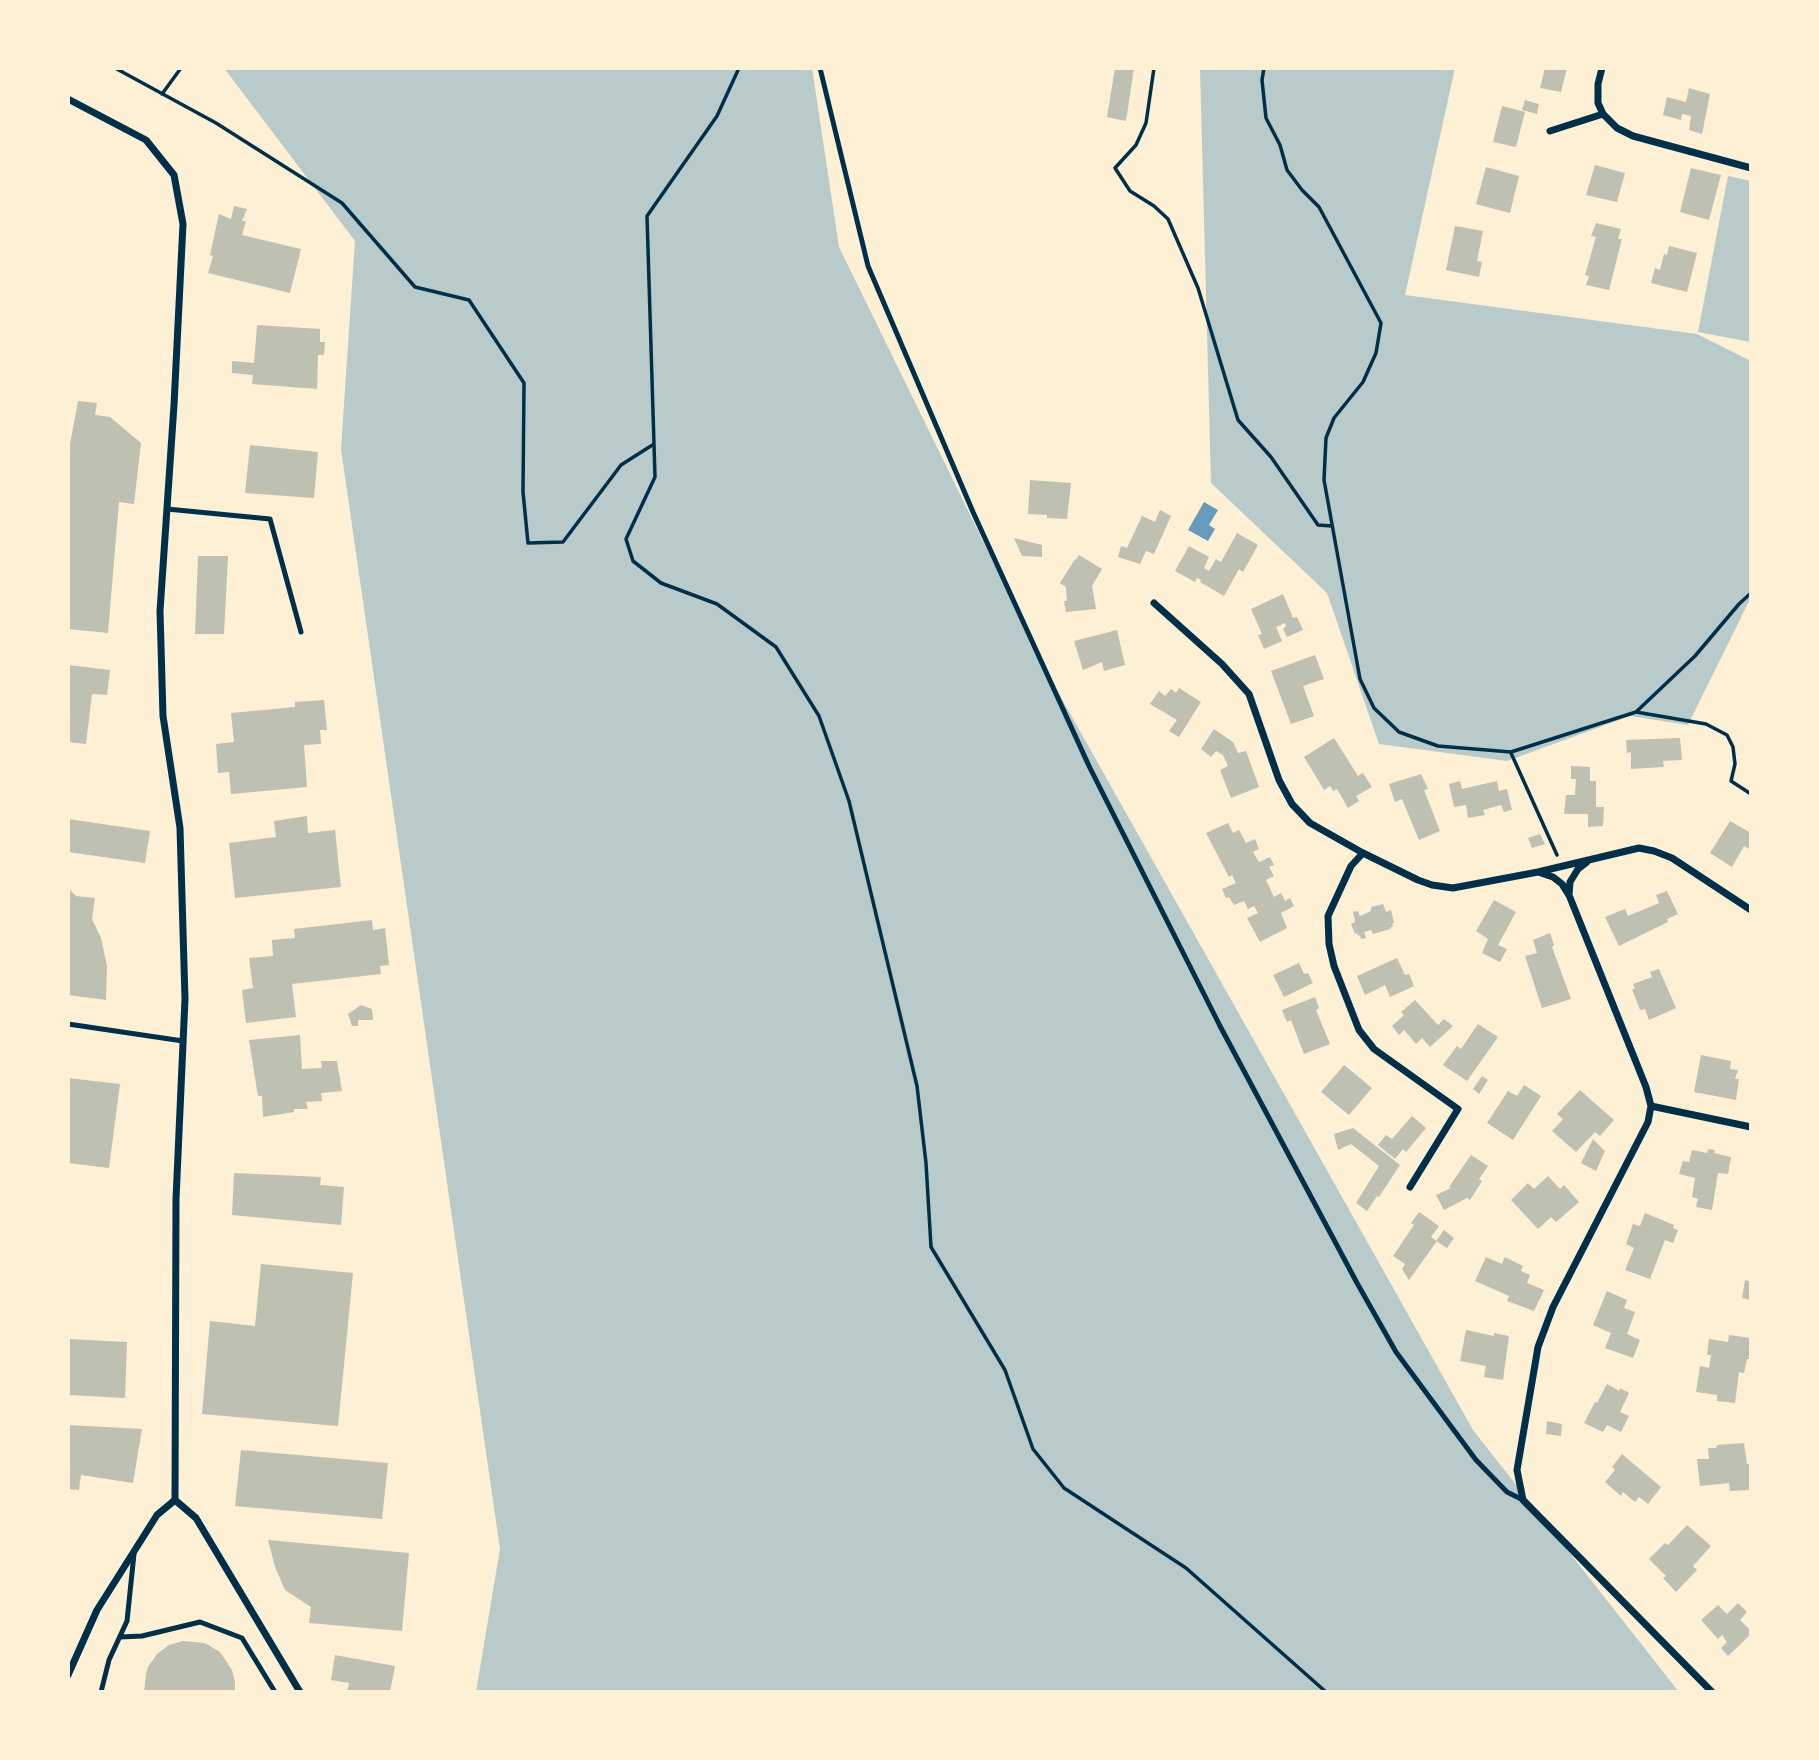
<!DOCTYPE html>
<style>
body{margin:0}
#map{position:relative;width:1819px;height:1760px;overflow:hidden;background:#fdf0d5;font-family:Montserrat,sans-serif}
canvas{display:block}
.frame{position:absolute;inset:0;border:70px solid #fdf0d5;pointer-events:none}
</style>
<div id="map">
<canvas width="1819" height="1760"></canvas>
<div class="frame"></div>
</div>
<script>
const g = document.querySelector('canvas').getContext('2d');
g.lineJoin = 'round';
function fillPath(path, color) {
  g.fillStyle = color;
  g.fill(path, 'evenodd');
}
function shape(rows) {
  const path = new Path2D();
  for (const r of rows) {
    path.moveTo(r[0], r[1]);
    for (let i = 2; i < r.length; i += 2) path.lineTo(r[i], r[i + 1]);
  }
  return path;
}
function strokePath(path, color, width, dash) {
  g.strokeStyle = color;
  g.lineWidth = width;
  g.lineCap = dash ? 'butt' : 'round';
  g.setLineDash(dash || []);
  g.stroke(path);
}
fillPath(shape([
 [224,68,812,68,839,247,1049,676,1473,1430,1679,1692,476,1692,500,1549,341,449,355,241],
 [1200,68,1455,68,1405,295,1697,334,1751,361,1751,597,1688,725,1630,716,1507,761,1379,744,1327,593,1211,483],
 [1728,176,1751,181,1751,342,1698,332]
]), '#b9caca');
fillPath(shape([
 [1204,502,1218,510,1209,525,1215,529,1208,541,1188,530]
]), '#669bbc');
fillPath(shape([
 [1115,68,1134,68,1126,121,1107,117],
 [1545,68,1567,68,1561,92,1540,88],
 [1689,88,1710,94,1702,134,1689,130,1691,116,1682,114,1681,120,1663,115,1667,97,1686,102],
 [1525,100,1539,104,1537,114,1522,110],
 [1502,106,1525,112,1516,147,1493,142],
 [1595,165,1625,173,1617,202,1586,195],
 [1486,167,1519,176,1510,213,1476,204],
 [1691,168,1721,175,1709,220,1680,212],
 [234,206,247,209,242,221,246,221,242,235,301,249,290,293,208,273,213,256,210,255,219,214,231,219],
 [1596,223,1621,229,1618,239,1622,239,1609,290,1586,285,1589,276,1585,275,1596,237,1591,236],
 [1455,226,1483,231,1477,261,1482,262,1479,277,1446,270],
 [1669,246,1697,253,1687,292,1651,283,1655,268,1660,270,1664,254,1667,255],
 [257,325,320,329,320,342,325,342,324,355,318,355,317,389,252,384,253,375,232,373,232,361,254,363],
 [78,401,97,403,95,415,110,417,141,443,134,504,119,502,108,633,68,629,68,455],
 [250,445,318,452,314,498,245,493],
 [1030,480,1071,483,1067,519,1047,518,1047,515,1028,514],
 [1160,510,1171,516,1154,554,1146,551,1140,564,1118,557,1121,546,1127,548,1142,516,1155,522],
 [1237,533,1258,545,1243,572,1239,569,1224,596,1200,582,1201,580,1197,578,1195,582,1175,571,1189,546,1209,557,1204,568,1209,571,1216,559,1221,562],
 [1014,538,1042,545,1042,557,1022,556],
 [1079,555,1102,569,1092,586,1096,609,1066,612,1064,601,1067,601,1066,587,1060,583,1075,559,1076,560],
 [198,556,228,556,224,634,195,634],
 [1283,594,1293,618,1297,617,1303,630,1287,637,1283,629,1286,626,1285,623,1276,627,1282,641,1264,649,1258,635,1262,634,1251,609],
 [1117,630,1125,665,1104,671,1102,662,1083,670,1074,641],
 [1315,655,1324,679,1303,686,1314,716,1291,724,1271,671],
 [68,665,110,670,107,695,92,694,86,744,68,742],
 [1179,688,1201,702,1179,737,1169,731,1177,720,1150,704,1159,691,1165,696,1171,689,1176,693],
 [324,700,327,730,320,730,321,744,304,745,307,787,231,794,229,772,218,773,216,744,234,742,231,713,295,707,295,702],
 [1214,729,1233,742,1238,753,1246,751,1259,787,1231,798,1220,770,1228,766,1223,755,1216,751,1211,757,1201,749],
 [1334,738,1358,776,1363,773,1372,787,1356,796,1359,801,1348,808,1337,789,1333,791,1330,786,1324,790,1304,757],
 [1680,738,1682,760,1663,761,1664,767,1631,769,1631,752,1627,753,1626,740],
 [1571,766,1590,767,1590,781,1596,781,1596,807,1604,807,1603,826,1588,827,1588,814,1564,814,1566,795,1575,795,1576,779,1571,779],
 [1421,774,1428,789,1424,790,1440,831,1419,840,1402,799,1395,802,1389,784],
 [1460,781,1462,789,1497,781,1499,791,1507,789,1512,810,1504,812,1501,805,1483,810,1485,815,1468,818,1466,805,1454,807,1449,784],
 [307,816,308,833,335,830,341,887,235,898,229,843,276,837,274,821],
 [68,819,150,831,145,863,68,852],
 [1730,821,1751,833,1751,850,1744,846,1732,867,1710,853],
 [1228,823,1233,833,1239,830,1246,843,1255,839,1259,849,1253,852,1259,862,1270,857,1274,865,1269,867,1274,876,1266,880,1274,897,1281,893,1285,901,1290,898,1294,906,1281,913,1287,928,1260,942,1247,918,1258,913,1254,906,1248,909,1244,901,1234,905,1229,897,1226,898,1222,889,1236,883,1232,875,1229,877,1206,833],
 [1540,834,1545,844,1532,848,1528,838],
 [68,888,76,896,95,898,92,919,101,938,107,966,106,1000,68,995],
 [1667,891,1678,914,1667,919,1668,922,1619,946,1605,917,1625,909,1628,916,1659,903,1656,895],
 [1494,900,1516,912,1498,945,1507,949,1500,962,1482,953,1488,939,1476,931],
 [1383,904,1386,912,1391,910,1394,923,1392,924,1393,926,1390,928,1390,929,1373,934,1371,930,1364,932,1366,938,1361,939,1360,935,1358,936,1357,933,1355,934,1351,924,1355,922,1353,912,1358,911,1360,916,1371,911,1371,907],
 [372,920,373,930,385,928,389,965,380,966,381,974,292,984,296,1017,246,1023,242,990,253,988,249,958,273,956,272,940,295,938,294,929],
 [1550,933,1554,945,1552,947,1571,999,1542,1008,1525,956,1537,953,1533,940],
 [1397,958,1405,975,1409,974,1414,986,1390,997,1385,985,1365,995,1357,976],
 [1299,963,1304,974,1308,973,1313,983,1284,997,1273,975],
 [1659,969,1676,1008,1649,1020,1645,1009,1640,1010,1632,989,1635,989,1633,984,1652,977,1650,972],
 [1315,997,1319,1008,1316,1010,1330,1044,1304,1054,1291,1020,1287,1022,1282,1010],
 [1415,1000,1438,1025,1444,1019,1453,1026,1430,1047,1422,1038,1416,1044,1404,1030,1399,1035,1392,1026,1404,1015,1401,1012],
 [361,1005,372,1009,373,1020,358,1020,358,1026,352,1026,348,1014],
 [1478,1024,1498,1037,1467,1081,1443,1065,1457,1046,1461,1049],
 [300,1035,302,1069,322,1068,321,1061,337,1061,342,1091,321,1093,322,1101,306,1102,308,1109,294,1109,294,1112,263,1117,262,1096,258,1096,249,1040],
 [1701,1055,1731,1061,1730,1069,1738,1070,1735,1079,1739,1079,1736,1100,1694,1092],
 [1344,1065,1372,1088,1349,1115,1321,1092],
 [1482,1076,1488,1080,1479,1094,1473,1089],
 [68,1078,120,1084,109,1168,68,1163],
 [1524,1085,1541,1096,1513,1140,1487,1123,1508,1091,1517,1096],
 [1580,1090,1614,1120,1600,1136,1595,1132,1576,1152,1552,1131,1563,1119,1557,1114],
 [1412,1116,1426,1128,1406,1152,1403,1149,1395,1159,1378,1145,1386,1135,1392,1139],
 [1353,1128,1400,1165,1379,1197,1377,1196,1367,1211,1356,1203,1379,1166,1351,1144,1338,1150,1334,1134],
 [1593,1139,1605,1151,1596,1171,1581,1163],
 [1708,1149,1715,1150,1714,1153,1731,1157,1728,1174,1718,1173,1712,1210,1696,1207,1698,1199,1692,1197,1695,1178,1679,1174,1683,1161,1689,1162,1692,1150,1707,1153],
 [1471,1155,1488,1166,1479,1179,1482,1181,1470,1200,1467,1198,1444,1210,1436,1195,1451,1188,1449,1187],
 [234,1173,321,1177,320,1185,344,1187,341,1225,232,1215],
 [1548,1176,1560,1189,1564,1185,1579,1202,1556,1222,1551,1217,1538,1229,1511,1200,1528,1183,1534,1189],
 [1419,1212,1439,1226,1431,1237,1437,1241,1409,1280,1402,1269,1405,1264,1393,1256,1414,1225,1411,1223],
 [1645,1213,1674,1225,1673,1228,1678,1230,1673,1243,1665,1240,1650,1279,1625,1270,1634,1248,1626,1244,1633,1224,1640,1226],
 [1444,1230,1454,1238,1447,1248,1436,1241],
 [1486,1257,1502,1264,1505,1257,1523,1266,1521,1271,1530,1275,1527,1283,1544,1290,1534,1311,1507,1301,1509,1296,1475,1281],
 [261,1264,353,1273,338,1426,202,1414,210,1321,255,1326],
 [1745,1280,1751,1282,1751,1300,1742,1298],
 [1607,1291,1627,1300,1624,1308,1635,1312,1627,1334,1640,1340,1633,1358,1605,1348,1611,1333,1593,1325],
 [1466,1330,1494,1336,1494,1333,1509,1336,1503,1380,1484,1377,1486,1366,1460,1361],
 [1729,1335,1751,1338,1751,1359,1747,1359,1744,1373,1739,1372,1735,1403,1717,1401,1717,1395,1696,1392,1700,1366,1709,1368,1711,1355,1707,1355,1709,1339,1728,1342],
 [68,1339,127,1342,125,1398,68,1395],
 [1607,1384,1619,1391,1620,1388,1629,1393,1620,1412,1629,1416,1621,1432,1607,1425,1603,1432,1584,1423,1595,1402,1597,1403],
 [1547,1421,1562,1424,1561,1436,1546,1434],
 [68,1425,142,1429,133,1483,81,1475,79,1490,68,1489],
 [1744,1443,1747,1464,1751,1464,1751,1490,1730,1491,1729,1483,1700,1486,1697,1459,1709,1459,1708,1448,1716,1448,1717,1445],
 [241,1450,388,1463,382,1519,235,1506],
 [1622,1454,1661,1487,1648,1504,1639,1497,1635,1502,1623,1492,1621,1496,1605,1482,1615,1470,1612,1467],
 [1687,1525,1711,1546,1693,1566,1697,1570,1676,1592,1663,1578,1666,1576,1649,1559,1665,1543,1668,1545],
 [268,1540,409,1553,402,1631,309,1623,311,1607,285,1590,275,1567],
 [1738,1603,1747,1612,1740,1620,1751,1631,1751,1634,1728,1656,1721,1648,1727,1642,1722,1635,1718,1639,1701,1620,1718,1605,1727,1614],
 [183,1641,205,1643,220,1652,232,1670,235,1682,235,1692,144,1692,146,1674,148,1667,157,1654,169,1645],
 [335,1655,395,1666,390,1692,347,1692,349,1683,331,1680]
]), '#bec0b2');
strokePath(shape([
 [115,68,216,123,342,203,415,287,469,300,524,383,523,492,528,543,563,542,621,465,654,444],
 [739,68,717,116,647,216,655,477,626,539,633,561,661,583,717,604,776,647,819,716,849,801,917,1086,926,1163,931,1247,1005,1370,1033,1449,1064,1488,1186,1568,1326,1692],
 [1154,68,1146,123,1136,145,1115,168,1130,191,1154,206,1168,219,1198,288,1238,420,1271,457,1318,525,1332,526],
 [1264,68,1262,80,1266,118,1280,145,1287,170,1302,190,1319,207,1381,323,1376,353,1363,382,1334,418,1326,438,1324,480,1360,679,1374,708,1399,732,1438,746,1511,752,1636,712,1706,724,1727,735,1733,747,1735,764,1731,781,1751,794],
 [162,94,181,68],
 [1636,712,1695,656,1739,604,1751,593],
 [1511,753,1557,855]
]), '#003049', 3.5);
strokePath(shape([
 [820,68,868,266,973,512,1089,766,1220,1026,1357,1283,1396,1352,1476,1460,1507,1492,1523,1500],
 [167,509,270,519,301,632],
 [68,1024,183,1041],
 [120,1637,142,1636,200,1622,242,1638,275,1692],
 [101,1692,109,1660,127,1621,134,1554]
]), '#003049', 5);
strokePath(shape([
 [1602,68,1598,84,1598,103,1603,114,1617,128,1633,136,1751,168],
 [68,99,146,140,174,175,183,224,174,405,160,611,163,716,180,828,185,999,176,1199,175,1500],
 [1550,131,1603,114],
 [1154,603,1222,664,1249,694,1279,780,1292,804,1310,823,1363,853,1418,880,1432,885,1453,888,1538,872,1639,848,1654,851,1672,858,1751,910],
 [1363,853,1351,866,1328,916,1329,944,1334,966,1359,1030,1374,1049,1458,1109,1410,1187],
 [1538,872,1553,877,1562,884,1569,895,1646,1087,1651,1106,1648,1122,1553,1307,1538,1347,1517,1470,1523,1500,1712,1692],
 [1569,895,1570,882,1578,869,1587,862],
 [1651,1106,1751,1127],
 [175,1500,196,1518,300,1692],
 [68,1675,97,1610,157,1515,175,1500]
]), '#003049', 7);
</script>
